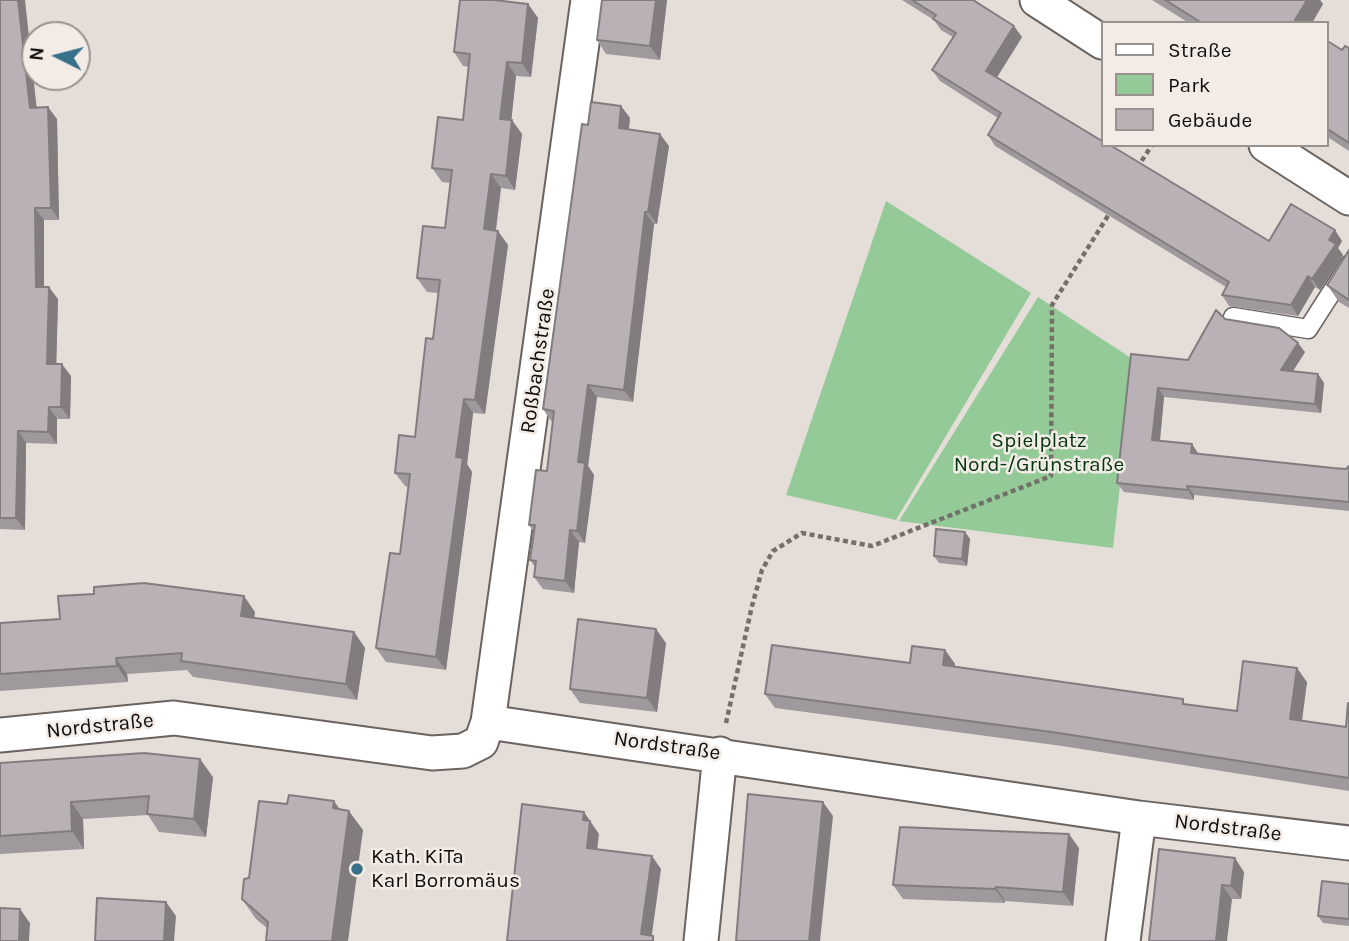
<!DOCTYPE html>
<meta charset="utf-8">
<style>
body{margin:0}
#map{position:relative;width:1349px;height:941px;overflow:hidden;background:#e5ded8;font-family:Karla,sans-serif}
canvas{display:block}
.legend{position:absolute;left:1101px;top:21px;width:228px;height:126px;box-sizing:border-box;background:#f3ebe6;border:2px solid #98928e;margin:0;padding:9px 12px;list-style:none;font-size:21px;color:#0f0d0b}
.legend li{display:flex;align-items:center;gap:14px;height:35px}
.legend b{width:35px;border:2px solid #98928e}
.north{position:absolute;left:21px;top:21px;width:70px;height:70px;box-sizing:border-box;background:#f3ebe6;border:2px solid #98928e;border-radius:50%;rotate:276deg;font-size:19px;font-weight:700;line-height:28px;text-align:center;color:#0f0d0b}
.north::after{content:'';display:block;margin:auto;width:24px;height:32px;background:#367189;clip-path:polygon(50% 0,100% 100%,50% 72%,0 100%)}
</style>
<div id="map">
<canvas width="1349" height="941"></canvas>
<ul class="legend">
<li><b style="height:9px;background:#fff"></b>Straße</li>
<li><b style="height:19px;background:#93ca98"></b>Park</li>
<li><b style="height:19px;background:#b9b1b5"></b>Gebäude</li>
</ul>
<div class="north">N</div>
</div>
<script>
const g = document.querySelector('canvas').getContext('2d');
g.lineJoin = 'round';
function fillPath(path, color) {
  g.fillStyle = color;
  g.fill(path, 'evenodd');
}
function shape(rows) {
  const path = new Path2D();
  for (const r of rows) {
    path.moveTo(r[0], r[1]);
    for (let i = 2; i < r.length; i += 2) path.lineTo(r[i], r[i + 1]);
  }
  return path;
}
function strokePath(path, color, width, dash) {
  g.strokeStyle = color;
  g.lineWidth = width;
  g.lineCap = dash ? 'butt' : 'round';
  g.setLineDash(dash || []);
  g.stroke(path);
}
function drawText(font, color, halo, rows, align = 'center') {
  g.font = font + ' Karla,sans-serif';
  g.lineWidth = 5;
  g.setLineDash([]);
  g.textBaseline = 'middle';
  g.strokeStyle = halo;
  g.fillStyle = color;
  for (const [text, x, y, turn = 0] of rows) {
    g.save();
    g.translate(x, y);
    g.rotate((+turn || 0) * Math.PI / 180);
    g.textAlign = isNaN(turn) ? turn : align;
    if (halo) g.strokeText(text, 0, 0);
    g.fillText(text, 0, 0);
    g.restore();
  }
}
fillPath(shape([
 [886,201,1031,293,896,520,786,495],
 [1038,297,1134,360,1113,548,899,521]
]), '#93ca98');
const service = shape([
 [1233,317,1308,329,1349,265]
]);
const minor = shape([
 [1037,0,1102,42],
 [1266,145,1349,198],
 [488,722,588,0],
 [0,735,174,718,432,753,463,751,481,742,488,722,1139,818,1349,843],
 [701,941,720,754],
 [1123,941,1139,818]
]);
strokePath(service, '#6a635f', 21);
strokePath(minor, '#6a635f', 37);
strokePath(shape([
 [1137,168,1152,145],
 [726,723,752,606,762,570,773,551,802,533,872,546,1051,476,1052,305,1111,211]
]), '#746f6b', 4.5, [5, 3.5]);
strokePath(service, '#fff', 18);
strokePath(minor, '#fff', 33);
fillPath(shape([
 [0,0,37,108,57,119,59,220,44,220,44,287,58,299,56,364,71,376,70,419,57,419,57,444,26,443,25,530,0,529],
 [602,0,667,0,660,60,606,54,597,40],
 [902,0,973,0,1022,37,997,77,1269,241,1342,241,1338,248,1343,255,1320,290,1315,287,1298,316,1229,306,1222,295,1226,287,995,146,988,135,998,118,940,81,932,70,953,37,941,30,934,20],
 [1152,0,1320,0,1323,4,1312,23,1189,23],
 [528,4,538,18,531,77,516,76,511,120,522,134,515,190,501,188,496,230,508,245,485,414,473,413,467,464,472,472,446,670,386,662,376,648,400,554,408,487,405,486,395,473,415,437,433,339,438,293,427,292,417,278,445,228,451,183,442,182,432,168,463,120,469,67,463,66,454,52],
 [1326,40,1342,50,1349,48,1349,151,1326,136],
 [621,106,630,118,629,130,669,146,657,224,654,224,633,402,597,397,588,466,594,475,585,543,579,542,574,593,543,589,534,577,535,567,530,560,534,532,529,525,547,471,553,422,551,421,543,409,588,125],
 [1349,250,1349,308,1339,302,1327,285],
 [1225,319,1305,352,1293,371,1318,374,1324,383,1321,413,1164,397,1160,441,1198,454,1333,468,1346,469,1349,466,1349,511,1194,495,1194,500,1124,492,1117,483,1131,354,1188,360],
 [965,532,970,539,967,566,939,563,934,556],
 [255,612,254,618,354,632,365,648,357,700,193,677,187,670,127,674,128,682,0,691,0,623],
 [666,643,657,712,580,703,570,689],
 [945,650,955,664,955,666,1187,704,1237,711,1307,682,1302,721,1346,727,1349,704,1349,791,1062,746,775,708,765,694,910,663],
 [0,763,213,777,206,837,159,832,148,815,83,819,84,849,0,854],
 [287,804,340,809,363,830,268,929,256,919,242,899,249,878],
 [1079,848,1073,906,1005,901,1005,903,903,899,893,885],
 [1159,849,1244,872,1241,899,1232,899],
 [1349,884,1349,926,1323,923,1318,916]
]), '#9f989c');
fillPath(shape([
 [18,0,25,0,38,120,30,108],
 [656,0,667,0,660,60,650,46],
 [1307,0,1320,0,1323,4,1312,23,1297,23,1295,20],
 [528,4,538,18,531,77,522,63],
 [1014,26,1022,37,994,82,986,71],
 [507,62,516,76,510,133,500,119],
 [621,106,630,118,627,141,619,128],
 [48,107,57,119,59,220,51,208],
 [512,120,522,134,515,190,506,176],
 [660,134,669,146,657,224,648,212],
 [491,174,501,188,494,243,484,229],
 [35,208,44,220,44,299,36,287],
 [645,212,654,224,633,402,624,390],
 [1335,230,1342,241,1338,248,1343,255,1320,290,1312,279,1329,240],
 [498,231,508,245,485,414,475,400],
 [1308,276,1315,287,1298,316,1291,305],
 [49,287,58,299,56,376,47,364],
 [1298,343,1305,352,1288,379,1281,370],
 [62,364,71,376,70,419,61,407],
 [1318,374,1324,383,1321,413,1315,404],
 [588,385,597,397,588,466,594,475,585,543,577,531,578,462],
 [1158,388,1164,397,1159,449,1152,440],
 [464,399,473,413,467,464,472,472,446,670,436,657,456,457],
 [49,407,57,419,57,444,48,432],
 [18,431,26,443,25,530,16,518],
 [1192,444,1198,453,1197,463,1191,453],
 [1187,486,1194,495,1194,500,1188,490],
 [570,530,579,542,574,593,565,581],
 [965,532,970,539,967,566,962,559],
 [244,596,255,612,252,632,241,616],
 [656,629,666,643,657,712,647,698],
 [354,632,365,648,357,700,346,684],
 [945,650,955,664,953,678,943,665],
 [116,658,127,674,128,682,117,666],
 [1297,668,1307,682,1300,733,1290,719],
 [200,759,213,777,206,837,194,819],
 [334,801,348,821,349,811,363,830,348,941,332,941],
 [71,802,83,819,84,849,72,831],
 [823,802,833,816,820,941,809,941],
 [584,812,599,834,596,860,587,848,583,820],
 [1069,834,1079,848,1073,906,1063,892],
 [652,856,661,869,651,941,641,934],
 [1235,858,1244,872,1241,899,1231,886],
 [1222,885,1232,899,1227,941,1216,941],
 [996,887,1005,901,1005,903,995,889],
 [166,902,176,916,174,941,164,941],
 [20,909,30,923,29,941,19,941]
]), '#827c7f');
const building = shape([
 [0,0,18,0,30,108,48,107,51,208,35,208,36,287,49,287,47,364,62,364,61,407,49,407,48,432,18,431,16,518,0,518,0,0],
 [460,0,494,0,528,4,522,63,507,62,500,119,512,120,506,176,491,174,484,229,498,231,475,400,464,399,456,457,463,458,436,657,376,648,390,553,400,554,410,474,395,473,399,435,415,437,426,338,433,339,440,280,417,278,423,226,445,228,452,170,432,168,438,117,463,120,470,54,454,52,460,0],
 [602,0,656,0,650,46,597,40,602,0],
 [912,0,973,0,1014,26,986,71,1102,141,1102,145,1110,145,1269,241,1291,204,1335,230,1329,240,1336,244,1312,279,1308,276,1291,305,1222,295,1229,282,988,135,1001,113,932,70,956,33,933,19,936,15,912,0],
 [1165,0,1307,0,1295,20,1299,23,1202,23,1165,0],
 [1326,40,1342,50,1345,46,1349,48,1349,143,1326,128,1326,40],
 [591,102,621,106,619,128,660,134,648,212,645,212,624,390,588,385,578,462,585,463,577,531,570,530,565,581,534,577,536,561,530,560,535,525,529,525,536,470,547,471,554,411,543,409,582,124,588,125,591,102],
 [1349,250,1349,300,1327,285,1349,250],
 [1216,310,1225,319,1279,328,1298,343,1281,370,1318,374,1315,404,1158,388,1152,440,1192,444,1191,453,1333,468,1346,469,1349,466,1349,502,1187,486,1188,490,1117,483,1131,354,1188,360,1216,310],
 [936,529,965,532,962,559,934,556,936,529],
 [144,583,244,596,241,616,354,632,346,684,181,661,182,653,116,658,117,666,0,674,0,623,60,619,58,596,94,594,94,587,144,583],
 [578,619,656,629,647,698,570,689,578,619],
 [772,645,910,663,912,646,945,650,943,665,1183,699,1183,704,1237,711,1243,661,1297,668,1290,719,1346,727,1348,703,1349,704,1349,778,1052,732,765,694,772,645],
 [144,753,200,759,194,819,147,814,149,796,71,802,72,831,0,836,0,763,144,753],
 [748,794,823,802,809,941,736,941,748,794],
 [289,795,334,801,333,808,349,811,332,941,266,941,268,922,242,899,244,879,249,878,259,801,287,804,289,795],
 [522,804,584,812,583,820,590,821,587,848,652,856,641,934,653,936,653,941,507,941,522,804],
 [900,827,1069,834,1063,892,996,887,995,889,893,885,900,827],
 [1159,849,1235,858,1231,886,1222,885,1216,941,1149,941,1159,849],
 [1322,881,1349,884,1349,919,1318,916,1322,881],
 [97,898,166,902,164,941,95,941,97,898],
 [0,908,20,909,19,941,0,941,0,908]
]);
fillPath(building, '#b9b1b5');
strokePath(building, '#827c7f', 2);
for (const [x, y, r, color] of [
 [357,869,7,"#367189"]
]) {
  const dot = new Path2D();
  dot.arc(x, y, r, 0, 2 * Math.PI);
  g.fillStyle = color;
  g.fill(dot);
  strokePath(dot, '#f3ebe6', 2.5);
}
drawText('21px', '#0f0d0b', '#f3ebe6', [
 ["Roßbachstraße",538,361,-82],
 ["Nordstraße",100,726,-6],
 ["Nordstraße",667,746,8],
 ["Nordstraße",1228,828,7]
]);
drawText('21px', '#00360d', '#f3ebe6', [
 ["Spielplatz",1039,441],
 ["Nord-/Grünstraße",1039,465]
]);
drawText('21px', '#0f0d0b', '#f3ebe6', [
 ["Kath. KiTa",371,857],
 ["Karl Borromäus",371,881]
], 'left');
</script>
